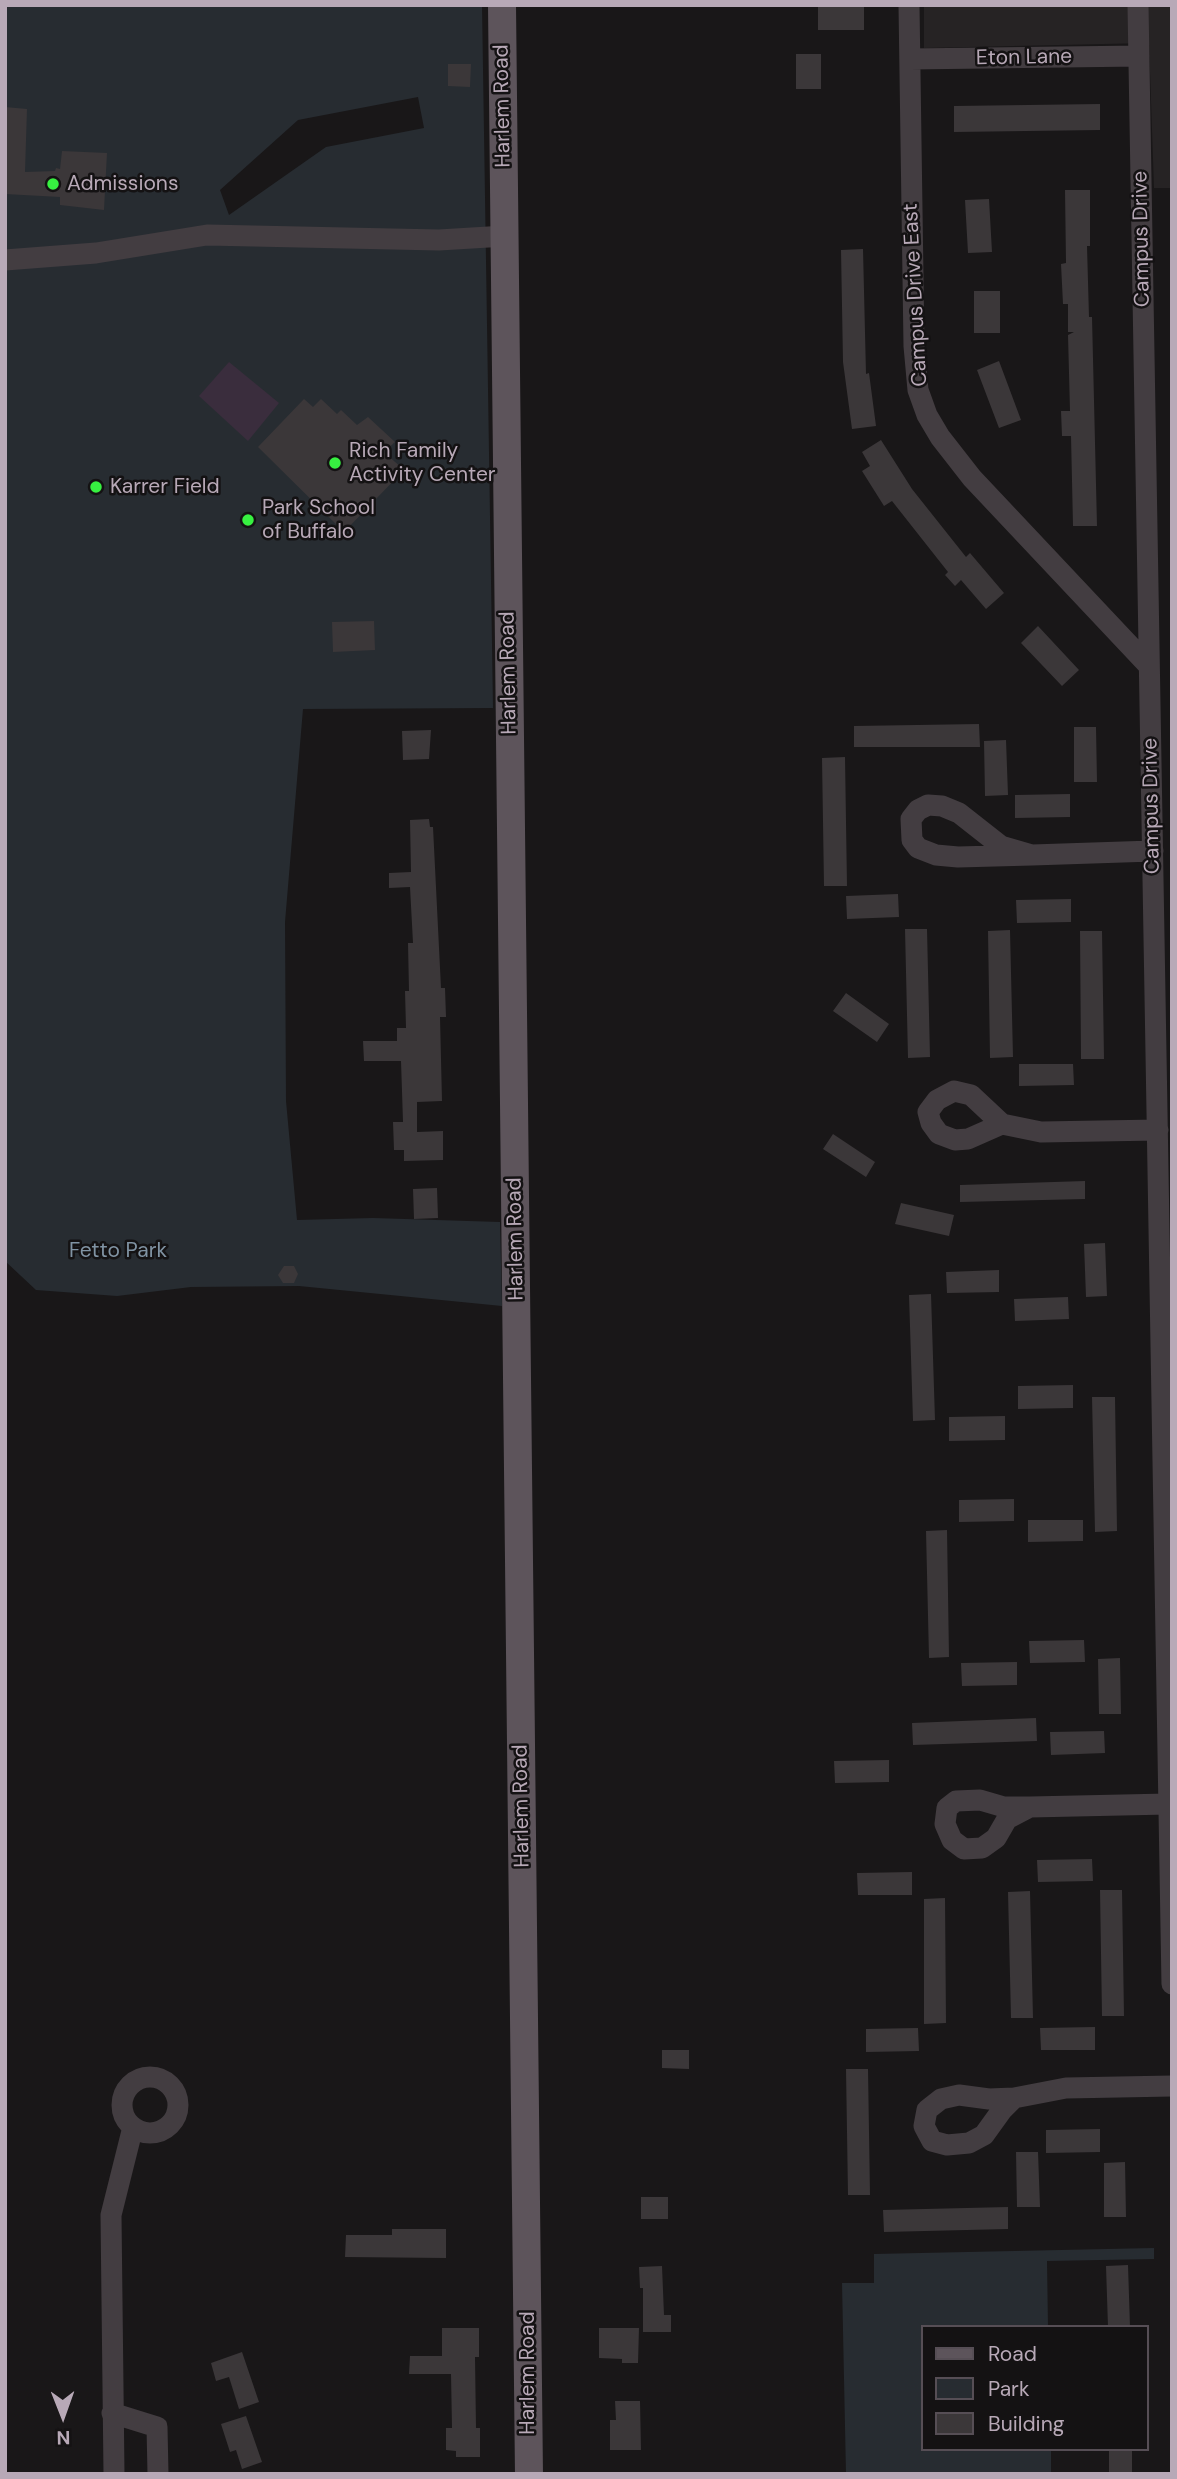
<!DOCTYPE html>
<style>
body{margin:0}
#map{position:relative;width:1177px;height:2479px;overflow:hidden;background:#191718;font-family:"DM Sans",sans-serif}
canvas{display:block}
.frame{position:absolute;inset:0;border:7px solid #b8a9b7;pointer-events:none}
.legend{position:absolute;left:921px;top:2325px;width:228px;height:126px;box-sizing:border-box;background:#141213;border:2px solid #564e55;margin:0;padding:9px 12px;list-style:none;font-size:21px;color:#b8a9b7}
.legend li{display:flex;align-items:center;gap:14px;height:35px}
.legend b{width:35px;border:2px solid #564e55}
.north{position:absolute;left:28px;top:2381px;width:70px;height:70px;-webkit-text-stroke:5px #141213;paint-order:stroke;rotate:179deg;font-size:19px;font-weight:700;line-height:28px;text-align:center;color:#b8a9b7}
.north::after{content:'';display:block;margin:auto;width:24px;height:32px;background:#b8a9b7;clip-path:polygon(50% 0,100% 100%,50% 72%,0 100%)}
</style>
<div id="map">
<canvas width="1177" height="2479"></canvas>
<div class="frame"></div>
<ul class="legend">
<li><b style="height:9px;background:#5d545b"></b>Road</li>
<li><b style="height:19px;background:#272c31"></b>Park</li>
<li><b style="height:19px;background:#3b3739"></b>Building</li>
</ul>
<div class="north">N</div>
</div>
<script>
const g = document.querySelector('canvas').getContext('2d');
g.lineJoin = 'round';
function fillPath(path, color) {
  g.fillStyle = color;
  g.fill(path, 'evenodd');
}
function shape(rows) {
  const path = new Path2D();
  for (const r of rows) {
    if (r.length === 3) {
      path.moveTo(r[0] + r[2], r[1]);
      path.arc(r[0], r[1], r[2], 0, 2 * Math.PI);
      continue;
    }
    path.moveTo(r[0], r[1]);
    for (let i = 2; i < r.length; i += 2) path.lineTo(r[i], r[i + 1]);
  }
  return path;
}
function strokePath(path, color, width, dash) {
  g.strokeStyle = color;
  g.lineWidth = width;
  g.lineCap = dash ? 'butt' : 'round';
  g.setLineDash(dash || []);
  g.stroke(path);
}
function drawText(font, color, halo, rows, align = 'center') {
  g.font = font + ' "DM Sans",sans-serif';
  g.lineWidth = 5;
  g.setLineDash([]);
  g.textBaseline = 'middle';
  g.strokeStyle = halo;
  g.fillStyle = color;
  for (const [text, x, y, turn = 0] of rows) {
    g.save();
    g.translate(x, y);
    g.rotate((+turn || 0) * Math.PI / 180);
    g.textAlign = isNaN(turn) ? turn : align;
    if (halo) g.strokeText(text, 0, 0);
    g.fillText(text, 0, 0);
    g.restore();
  }
}
fillPath(shape([
 [924,5,1172,5,1172,188,1154,188,1149,43,924,48]
]), '#262324');
fillPath(shape([
 [5,5,482,5,493,708,303,709,285,922,286,1101,297,1220,373,1218,500,1222,502,1306,299,1286,191,1287,117,1296,36,1290,5,1261],
 [418,97,424,128,326,147,229,215,220,190,298,120],
 [1154,2248,1154,2259,1047,2261,1048,2327,923,2327,923,2449,1051,2449,1051,2474,846,2474,842,2283,874,2283,874,2254]
]), '#272c31');
fillPath(shape([
 [229,362,279,403,248,441,199,396]
]), '#3a2d3d');
fillPath(shape([
 [818,5,864,5,864,30,818,30],
 [796,54,821,54,821,89,796,89],
 [448,64,471,64,470,87,448,86],
 [1100,104,1100,130,954,132,954,106],
 [5,107,27,109,25,172,55,171,56,168,60,169,62,151,107,153,104,210,60,205,60,197,5,194],
 [1065,190,1090,190,1090,246,1087,246,1089,317,1092,317,1097,526,1073,526,1071,436,1062,436,1061,411,1070,411,1068,335,1074,332,1068,332,1068,304,1063,304,1061,264,1066,263],
 [989,199,992,252,968,253,965,200],
 [863,249,866,374,869,373,876,426,852,429,843,362,841,250],
 [974,291,1000,291,1000,333,974,333],
 [999,361,1021,420,999,428,977,370],
 [304,399,313,407,321,399,337,414,341,410,357,425,368,417,395,442,384,452,404,470,344,532,258,447],
 [881,440,912,489,966,557,970,553,1004,593,986,609,961,580,955,586,945,575,948,572,892,501,884,506,862,471,870,466,862,452],
 [374,621,375,650,333,652,332,622],
 [1038,626,1079,670,1062,686,1021,643],
 [979,724,980,747,854,747,854,726],
 [1074,727,1096,727,1097,782,1074,782],
 [431,730,429,759,403,760,402,731],
 [1006,740,1008,795,985,796,984,741],
 [845,757,847,886,824,886,822,758],
 [1070,794,1070,817,1015,818,1015,795],
 [429,819,430,827,433,827,441,988,445,988,446,1017,440,1017,442,1101,417,1102,417,1132,443,1131,443,1160,404,1161,404,1150,394,1150,393,1122,403,1122,401,1061,364,1061,363,1041,397,1041,397,1028,406,1028,405,991,409,991,408,943,413,943,410,887,389,888,389,873,411,872,410,820],
 [898,894,899,917,847,919,846,896],
 [1071,899,1071,922,1017,923,1016,900],
 [905,929,927,929,930,1057,908,1058],
 [1010,930,1013,1057,990,1058,988,931],
 [1080,931,1102,931,1104,1059,1081,1059],
 [846,993,889,1024,877,1042,833,1011],
 [1019,1064,1073,1064,1074,1085,1019,1086],
 [833,1134,875,1162,866,1177,823,1149],
 [1085,1181,1085,1199,960,1202,960,1185],
 [437,1188,438,1218,414,1219,413,1189],
 [901,1203,954,1215,949,1236,895,1224],
 [1105,1243,1107,1296,1086,1297,1084,1244],
 [284,1266,294,1266,298,1274,294,1283,283,1283,278,1275],
 [999,1270,999,1292,947,1293,946,1272],
 [931,1294,935,1420,913,1421,909,1295],
 [1068,1297,1069,1319,1015,1321,1014,1299],
 [1073,1385,1073,1408,1018,1409,1018,1386],
 [1092,1397,1115,1397,1117,1531,1095,1532],
 [1005,1416,1005,1440,949,1441,949,1417],
 [1014,1499,1014,1521,959,1522,959,1500],
 [1028,1520,1083,1520,1083,1541,1028,1542],
 [947,1530,949,1657,929,1658,926,1531],
 [1084,1640,1085,1662,1030,1663,1029,1641],
 [1120,1658,1121,1714,1099,1714,1098,1659],
 [1017,1662,1017,1685,962,1686,961,1663],
 [1036,1718,1037,1741,913,1745,912,1723],
 [1104,1731,1105,1753,1051,1755,1050,1732],
 [889,1760,889,1782,835,1783,834,1761],
 [1092,1859,1093,1881,1038,1882,1037,1860],
 [912,1872,912,1895,858,1895,857,1873],
 [1100,1890,1122,1890,1124,2016,1102,2016],
 [1030,1891,1033,2018,1011,2018,1008,1892],
 [945,1898,946,2023,924,2024,924,1899],
 [1095,2027,1095,2050,1041,2050,1040,2028],
 [918,2028,919,2051,866,2052,866,2029],
 [662,2050,689,2050,689,2069,662,2068],
 [846,2069,868,2069,870,2195,848,2195],
 [1100,2129,1100,2152,1046,2153,1046,2130],
 [1016,2152,1038,2152,1040,2207,1017,2207],
 [1125,2162,1126,2217,1104,2217,1104,2163],
 [641,2197,668,2197,668,2219,641,2219],
 [1008,2207,1008,2229,884,2232,883,2210],
 [392,2229,446,2229,446,2258,345,2257,346,2235,392,2235],
 [1128,2265,1130,2327,1108,2327,1106,2266],
 [662,2266,664,2315,671,2315,671,2332,643,2332,643,2288,640,2288,639,2267],
 [442,2328,479,2328,479,2357,475,2357,476,2428,480,2428,480,2457,456,2457,456,2451,446,2450,446,2428,452,2428,451,2374,409,2374,410,2356,442,2356],
 [599,2328,639,2328,638,2363,622,2363,622,2359,599,2358],
 [242,2352,259,2402,239,2409,229,2377,216,2381,211,2363],
 [615,2401,640,2401,641,2450,610,2450,610,2420,616,2420],
 [246,2416,262,2462,242,2469,236,2450,230,2452,221,2424],
 [1109,2449,1132,2449,1132,2474,1109,2474]
]), '#3b3739');
strokePath(shape([
 [909,5,914,346,918,390,927,415,940,437,972,478,1149,666],
 [1138,5,1172,1984],
 [910,59,1139,56],
 [5,260,96,253,207,235,439,240,505,236],
 [1032,855,958,857,936,855,918,848,912,840,911,819,918,810,928,805,942,806,959,813,1001,846,1032,855,1153,851],
 [1002,1124,968,1139,955,1140,939,1134,931,1123,928,1112,937,1100,954,1091,971,1095,1002,1124,1041,1132,1158,1130],
 [1030,1807,1007,1819,996,1838,982,1848,964,1849,952,1840,945,1824,947,1808,956,1801,980,1800,1004,1807,1030,1807,1168,1804],
 [150,2105,28],
 [1014,2098,1002,2110,984,2135,969,2143,947,2145,932,2141,924,2126,927,2110,941,2099,959,2095,989,2099,1014,2098,1066,2088,1172,2086],
 [112,2413,157,2427,158,2474],
 [114,2474,111,2215,133,2127]
]), '#433d41', 21);
strokePath(shape([
 [502,5,529,2474]
]), '#5d545b', 28);
for (const [x, y, r, color] of [
 [53,184,7,"#37f041"],
 [335,463,7,"#37f041"],
 [96,487,7,"#37f041"],
 [248,520,7,"#37f041"]
]) {
  const dot = new Path2D();
  dot.arc(x, y, r, 0, 2 * Math.PI);
  g.fillStyle = color;
  g.fill(dot);
  strokePath(dot, '#141213', 2.5);
}
drawText('21px', '#b8a9b7', '#141213', [
 ["Eton Lane",1024,58,-1],
 ["Harlem Road",503,106,-91],
 ["Campus Drive",1142,239,-91],
 ["Campus Drive East",916,295,-93],
 ["Harlem Road",509,673,-91],
 ["Campus Drive",1152,806,-91],
 ["Harlem Road",516,1239,-91],
 ["Harlem Road",522,1806,-91],
 ["Harlem Road",528,2373,-90]
]);
drawText('21px', '#b8a9b7', '#141213', [
 ["Admissions",67,184],
 ["Rich Family",349,451],
 ["Activity Center",349,475],
 ["Karrer Field",110,487],
 ["Park School",262,508],
 ["of Buffalo",262,532]
], 'left');
drawText('21px', '#8093a3', '#141213', [
 ["Fetto Park",118,1251]
]);
</script>
